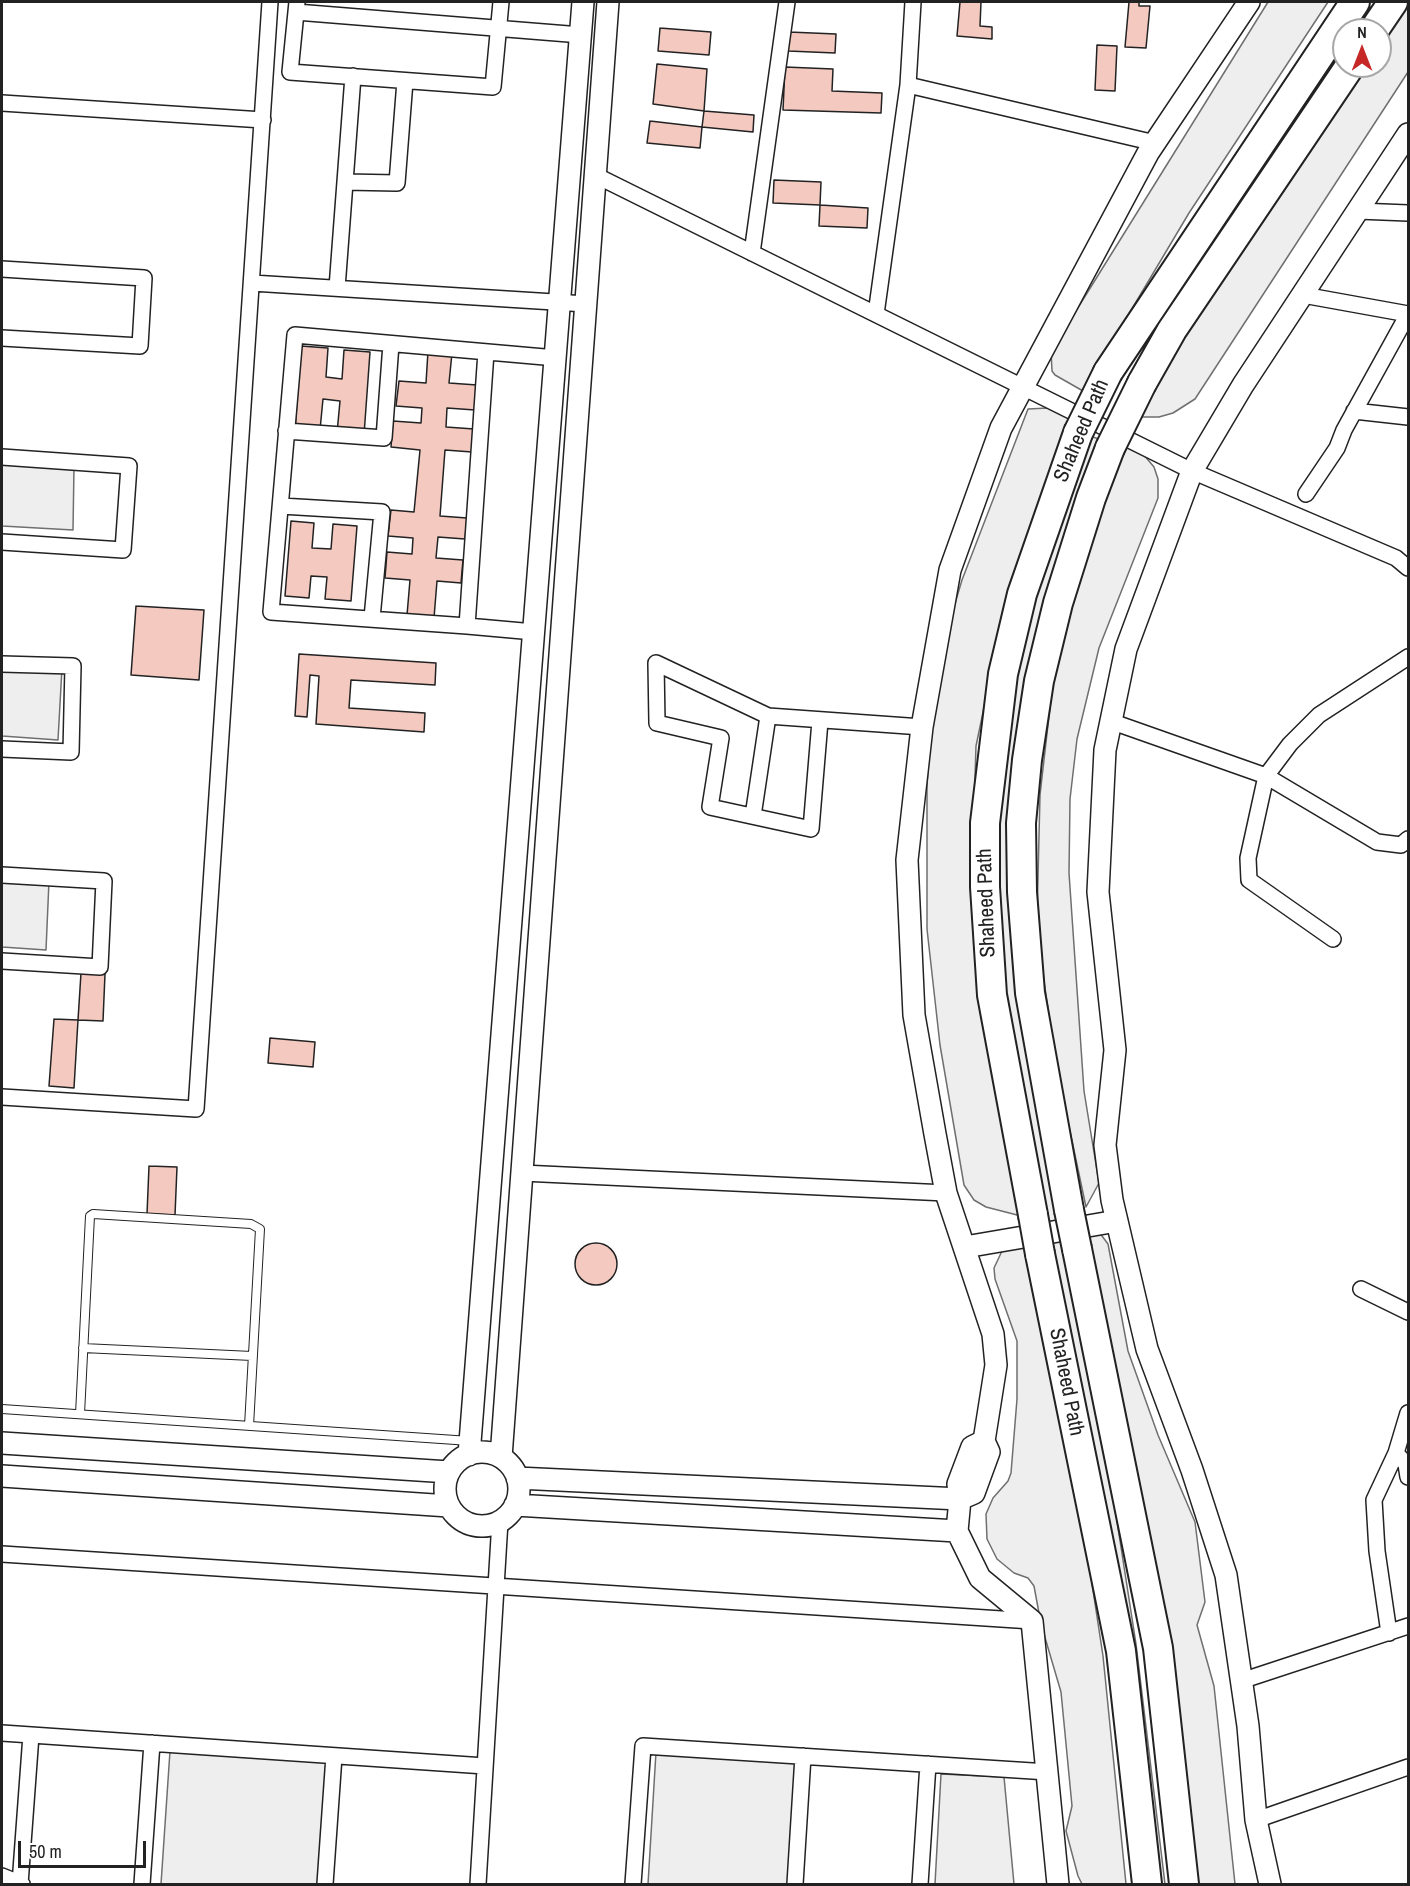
<!DOCTYPE html>
<style>
body{margin:0}
#map{position:relative;width:1410px;height:1886px;overflow:hidden;background:#fff;font-family:"Archivo Narrow",sans-serif}
canvas{display:block}
.frame{position:absolute;inset:0;border:3px solid #222;pointer-events:none}
.north{position:absolute;left:1332px;top:18px;width:60px;height:60px;box-sizing:border-box;background:#fff;border:2px solid #a7a7a7;border-radius:50%;rotate:0deg;font-size:16px;font-weight:700;line-height:24px;text-align:center;color:#222}
.north::after{content:'';display:block;margin:auto;width:21px;height:27px;background:#c62828;clip-path:polygon(50% 0,100% 100%,50% 72%,0 100%)}
.scale{position:absolute;left:18px;top:1841px;width:128px;height:27px;box-sizing:border-box;border:3px solid #222;border-top:0;padding-left:8px;font-size:18px;line-height:21px;white-space:nowrap;color:#222;-webkit-text-stroke:4px #fff;paint-order:stroke}
</style>
<div id="map">
<canvas width="1410" height="1886"></canvas>
<div class="frame"></div>
<div class="north">N</div>
<div class="scale">50 m</div>
</div>
<script>
const g = document.querySelector('canvas').getContext('2d');
g.lineJoin = 'round';
function fillPath(path, color) {
  g.fillStyle = color;
  g.fill(path, 'evenodd');
}
function shape(rows) {
  const path = new Path2D();
  for (const r of rows) {
    if (r.length === 3) {
      path.moveTo(r[0] + r[2], r[1]);
      path.arc(r[0], r[1], r[2], 0, 2 * Math.PI);
      continue;
    }
    path.moveTo(r[0], r[1]);
    for (let i = 2; i < r.length; i += 2) path.lineTo(r[i], r[i + 1]);
  }
  return path;
}
function strokePath(path, color, width, dash) {
  g.strokeStyle = color;
  g.lineWidth = width;
  g.lineCap = dash ? 'butt' : 'round';
  g.setLineDash(dash || []);
  g.stroke(path);
}
function drawText(font, color, halo, rows, align = 'center') {
  g.font = font + ' "Archivo Narrow",sans-serif';
  g.lineWidth = 4.5;
  g.setLineDash([]);
  g.textBaseline = 'middle';
  g.strokeStyle = halo;
  g.fillStyle = color;
  for (const [text, x, y, turn = 0] of rows) {
    g.save();
    g.translate(x, y);
    g.rotate((+turn || 0) * Math.PI / 180);
    g.textAlign = isNaN(turn) ? turn : align;
    if (halo) g.strokeText(text, 0, 0);
    g.fillText(text, 0, 0);
    g.restore();
  }
}
const green = shape([
 [1268,2,1328,2,1189,213,1083,391,1055,375,1052,371,1051,351,1268,2],
 [1403,2,1408,2,1408,72,1195,399,1173,413,1159,417,1141,417,1161,375,1193,317,1360,66,1380,66,1380,36,1403,2],
 [1048,408,1072,414,1010,583,976,746,972,873,1021,1216,986,1207,974,1200,964,1185,940,1045,927,929,927,786,930,740,948,627,962,580,1028,409,1048,408],
 [1090,436,1102,440,1011,837,1136,1644,1165,1884,1150,1884,996,951,1000,761,1034,593,1090,436],
 [1128,446,1143,454,1154,467,1158,479,1158,498,1099,648,1077,739,1070,799,1069,873,1084,1091,1099,1183,1086,1207,1057,1070,1044,981,1037,918,1040,795,1053,681,1064,624,1107,488,1128,446],
 [2,462,74,467,73,530,2,526,2,462],
 [2,665,62,668,58,740,2,736,2,665],
 [2,879,49,881,46,950,2,947,2,879],
 [1087,1229,1099,1232,1108,1244,1128,1351,1158,1435,1195,1522,1205,1602,1197,1625,1214,1686,1235,1884,1186,1884,1087,1229],
 [1025,1239,1075,1472,1103,1656,1126,1884,1082,1884,1078,1876,1066,1831,1072,1806,1061,1692,1041,1624,1034,1586,1028,1578,1014,1573,997,1559,987,1539,986,1514,993,1498,1008,1481,1011,1473,1017,1399,1017,1341,995,1279,994,1268,1002,1251,1025,1239],
 [170,1751,328,1762,320,1884,161,1884,170,1751],
 [656,1752,798,1762,789,1884,648,1884,656,1752],
 [941,1774,1004,1777,1014,1884,935,1884,941,1774]
]);
fillPath(green, '#eee');
strokePath(green, '#6f6f6f', 1.5);
const building = shape([
 [960,2,981,2,980,26,992,27,992,39,957,36,960,2],
 [1129,2,1139,2,1139,6,1150,6,1146,48,1125,47,1129,2],
 [660,28,711,32,709,55,658,51,660,28],
 [789,32,836,34,835,53,788,51,789,32],
 [1097,45,1117,46,1115,91,1095,90,1097,45],
 [657,64,707,69,704,111,653,104,657,64],
 [785,67,833,69,832,91,882,93,881,113,783,110,785,67],
 [704,111,754,115,753,132,702,127,704,111],
 [650,121,702,127,700,148,647,143,650,121],
 [774,180,821,182,820,205,773,203,774,180],
 [820,205,868,208,867,228,819,226,820,205],
 [301,346,328,348,326,377,342,379,344,350,370,352,364,435,337,433,340,401,323,399,320,430,295,429,301,346],
 [428,351,452,353,449,383,477,385,475,410,447,408,446,427,474,429,472,452,445,450,440,516,467,518,465,539,438,537,436,558,463,560,461,583,437,581,434,618,407,615,410,580,385,578,387,552,412,554,413,538,388,536,391,510,414,512,420,450,391,447,393,421,421,423,422,408,396,406,399,381,426,383,428,351],
 [291,521,314,523,312,548,331,549,333,524,357,526,351,601,325,599,327,577,311,576,309,598,285,596,291,521],
 [136,606,204,610,199,680,131,675,136,606],
 [299,654,436,663,435,685,351,680,349,708,425,713,424,732,316,724,319,676,310,675,307,717,295,716,299,654],
 [81,973,105,974,103,1021,78,1020,81,973],
 [54,1019,78,1020,74,1088,49,1086,54,1019],
 [270,1038,315,1042,313,1067,268,1063,270,1038],
 [149,1166,177,1167,175,1215,147,1214,149,1166],
 [596,1264,21]
]);
fillPath(building, '#f3c9c0');
strokePath(building, '#222', 1.5);
const lane = shape([
 [83,1348,252,1356],
 [2,1409,470,1441],
 [80,1414,90,1216,93,1214,251,1224,260,1229,249,1426]
]);
const street = shape([
 [297,2,290,72,493,87,501,2],
 [296,12,581,35],
 [908,85,1155,143],
 [2,103,263,120],
 [595,175,1192,471,1396,558,1408,568],
 [345,182,397,183,405,81],
 [1358,211,1408,213],
 [752,253,787,2],
 [2,269,144,278,140,346,2,338],
 [252,283,586,304],
 [337,288,353,76],
 [1303,295,1408,314,1344,430,1337,448,1306,494],
 [876,314,908,85,913,2],
 [486,352,467,626,271,612,295,335,556,358],
 [1354,411,1408,417],
 [286,431,384,438,391,344],
 [2,457,129,466,123,550,2,542],
 [281,506,382,512,372,618],
 [467,626,534,632],
 [2,664,73,666,71,752,2,749],
 [820,721,811,829,710,807,721,738,657,723,656,663,768,716,922,727],
 [1110,721,1266,776,1377,842,1401,845,1408,839],
 [753,816,768,716],
 [2,875,104,881,100,967,2,961],
 [1333,939,1249,880,1248,858,1266,776,1290,744,1319,715,1408,657],
 [2,1097,196,1109,270,2],
 [522,1173,946,1193],
 [1361,1289,1408,1312],
 [1396,1453,1406,1464,1408,1477],
 [2,1554,1032,1621],
 [1389,1633,1377,1551,1374,1500,1396,1453,1408,1413],
 [1241,1681,1408,1626],
 [2,1733,485,1766],
 [1256,1820,1408,1767],
 [2,1876,22,1884],
 [20,1884,31,1735],
 [142,1884,152,1743],
 [325,1884,334,1756],
 [478,1884,500,1521],
 [633,1884,643,1746,1048,1772],
 [795,1884,803,1756],
 [920,1884,928,1764]
]);
const secondary = shape([
 [965,1247,1117,1221],
 [984,1441,972,1447,958,1484,960,1499,957,1531,980,1578,1032,1621,1058,1884],
 [2,1443,449,1472],
 [482,1489,37],
 [469,1455,583,2],
 [501,1457,608,2],
 [2,1476,449,1506],
 [517,1478,960,1499,974,1493,989,1452,984,1441,996,1365,993,1334,946,1193,935,1134,914,1015,907,860,922,727,950,570,1001,428,1148,153,1249,2],
 [515,1505,957,1531],
 [1270,1884,1256,1820,1248,1726,1226,1575,1192,1470,1147,1349,1112,1200,1105,1145,1115,1050,1098,892,1105,750,1126,649,1192,471,1243,385,1408,134]
]);
const highway = shape([
 [1374,30,1393,2],
 [1108,372,1355,2],
 [1142,383,1172,330,1350,66],
 [1069,1210,1030,993,1022,892,1021,823,1027,760,1039,681,1058,603,1091,498,1110,448],
 [1033,1215,992,995,985,887,985,823,1003,674,1022,594,1078,433],
 [1077,1249,1158,1648,1184,1884],
 [1040,1254,1121,1651,1147,1884]
]);
strokePath(lane, '#222', 10);
strokePath(street, '#222', 18);
strokePath(secondary, '#222', 24);
strokePath(highway, '#222', 32);
strokePath(lane, '#fff', 8);
strokePath(street, '#fff', 15);
strokePath(secondary, '#fff', 21);
strokePath(highway, '#fff', 28);
const highwayBridge = shape([
 [1078,433,1108,372],
 [1110,448,1142,383],
 [1069,1210,1077,1249],
 [1033,1215,1040,1254]
]);
strokePath(highwayBridge, '#222', 32, []);
strokePath(highwayBridge, '#fff', 28);
drawText('21px', '#222', '#fff', [
 ["Shaheed Path",1082,431,-67],
 ["Shaheed Path",987,903,-92],
 ["Shaheed Path",1066,1382,79]
]);
</script>
